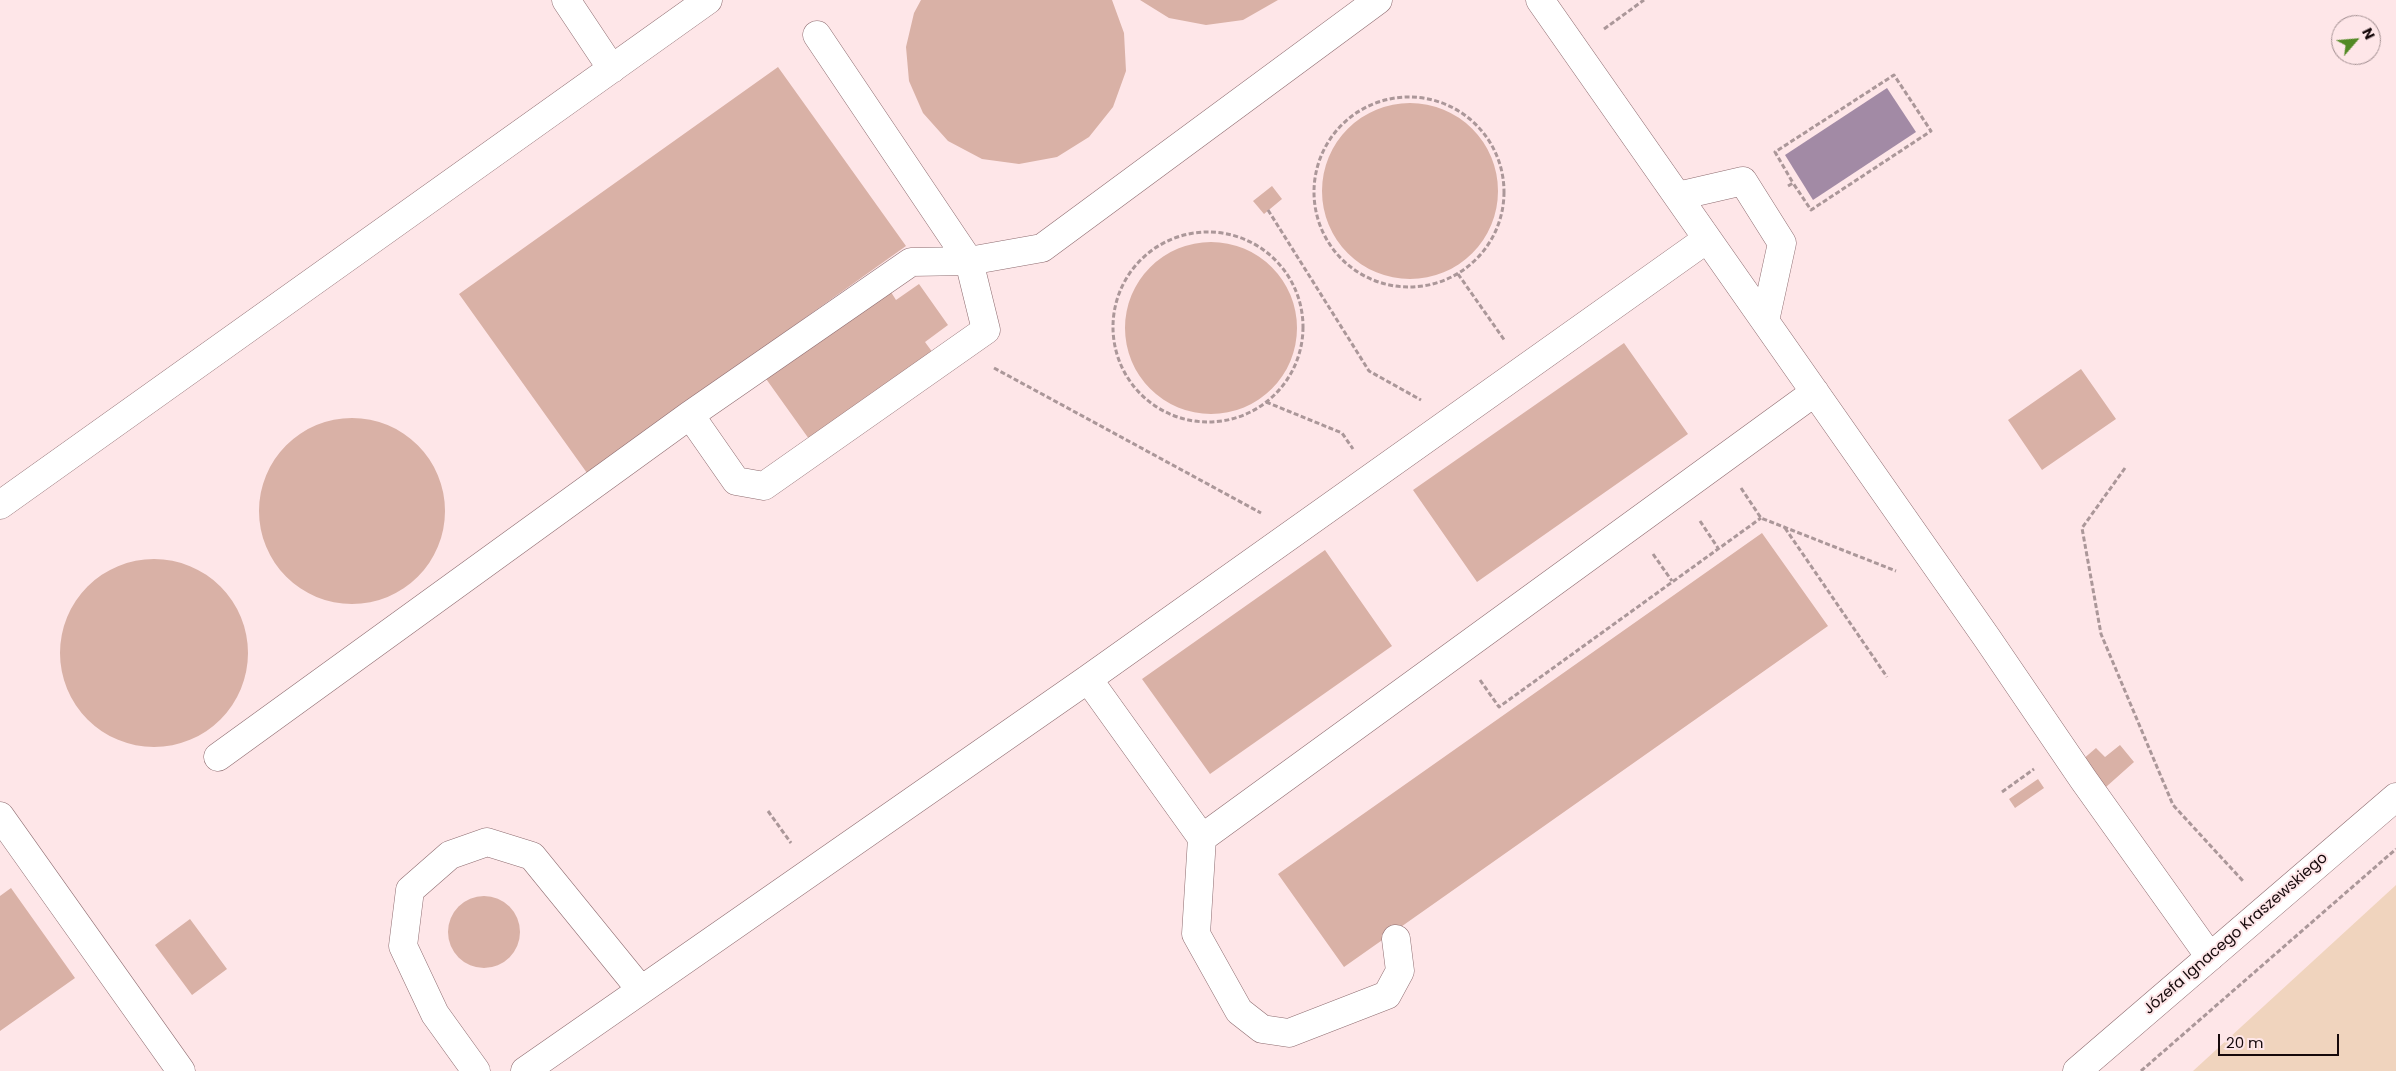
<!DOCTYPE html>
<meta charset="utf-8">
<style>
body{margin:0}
#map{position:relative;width:2396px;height:1071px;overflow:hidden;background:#fee6e8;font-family:Poppins,sans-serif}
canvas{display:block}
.north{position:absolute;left:2331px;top:15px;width:50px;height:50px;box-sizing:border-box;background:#fee6e8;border:1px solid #a18e90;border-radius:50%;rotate:63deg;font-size:14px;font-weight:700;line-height:20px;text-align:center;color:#16090b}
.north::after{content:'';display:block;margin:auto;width:18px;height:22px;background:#528924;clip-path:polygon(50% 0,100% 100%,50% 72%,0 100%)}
.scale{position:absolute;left:2218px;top:1034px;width:121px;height:22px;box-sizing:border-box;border:2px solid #16090b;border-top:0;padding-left:6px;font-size:15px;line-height:18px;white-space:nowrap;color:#16090b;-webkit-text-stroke:4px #fee6e8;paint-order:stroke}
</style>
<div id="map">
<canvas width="2396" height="1071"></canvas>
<div class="north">N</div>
<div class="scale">20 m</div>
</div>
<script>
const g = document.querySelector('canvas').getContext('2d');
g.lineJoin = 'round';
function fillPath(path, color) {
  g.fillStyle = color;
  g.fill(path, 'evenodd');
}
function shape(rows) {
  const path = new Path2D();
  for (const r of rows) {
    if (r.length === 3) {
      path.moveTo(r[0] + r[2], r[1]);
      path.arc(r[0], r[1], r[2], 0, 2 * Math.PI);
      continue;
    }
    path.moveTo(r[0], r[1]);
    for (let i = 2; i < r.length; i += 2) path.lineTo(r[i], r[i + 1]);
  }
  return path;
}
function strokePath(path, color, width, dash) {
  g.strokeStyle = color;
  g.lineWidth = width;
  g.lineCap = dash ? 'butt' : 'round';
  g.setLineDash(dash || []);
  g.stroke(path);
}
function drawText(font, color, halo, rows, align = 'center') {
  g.font = font + ' Poppins,sans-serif';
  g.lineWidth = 4;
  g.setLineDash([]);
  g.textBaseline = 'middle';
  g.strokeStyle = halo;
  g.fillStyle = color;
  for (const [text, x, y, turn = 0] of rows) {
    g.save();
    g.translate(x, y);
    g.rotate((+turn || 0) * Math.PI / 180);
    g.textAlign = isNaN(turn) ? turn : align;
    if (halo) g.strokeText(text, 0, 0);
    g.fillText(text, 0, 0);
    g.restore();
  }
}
fillPath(shape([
 [2396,885,2396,1071,2193,1071]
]), '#f0d4be');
fillPath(shape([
 [1887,88,1916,132,1813,200,1785,155]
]), '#a28aa5');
fillPath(shape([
 [921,0,1112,0,1124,33,1126,71,1113,107,1089,137,1057,157,1019,164,982,159,948,141,923,113,909,81,906,47,914,13],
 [1140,0,1278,0,1243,20,1206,25,1169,18],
 [778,67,906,246,587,473,459,294],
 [1410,191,88],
 [1272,186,1282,199,1264,214,1253,201],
 [1211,328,86],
 [919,284,948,325,925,342,933,353,809,439,764,376,889,289,896,300],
 [1624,343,1688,434,1477,582,1413,490],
 [2081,369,2116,419,2042,470,2008,420],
 [352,511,93],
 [1762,533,1828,626,1344,967,1278,874],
 [1325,550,1392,646,1210,774,1142,679],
 [154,653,94],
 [2120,745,2134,762,2106,787,2082,760,2096,748,2105,757],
 [2038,779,2044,788,2015,808,2009,799],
 [11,888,75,978,0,1031,0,896],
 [484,932,36],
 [190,919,227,969,192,995,155,945]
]), '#d9b1a6');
const minor = shape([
 [566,0,612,69],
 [1540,0,1987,638,2083,779,2210,957],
 [1678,196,1743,181,1782,243,1765,321],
 [690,415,736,481,764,486,986,330,969,261,817,35],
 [0,505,708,0],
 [1088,679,1202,838,1815,392],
 [218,757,690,415,911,262,969,261,1042,248,1378,0],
 [0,816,181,1071],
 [1202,838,1196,934,1239,1011,1262,1029,1289,1033,1387,995,1400,971,1396,939],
 [476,1071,435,1014,403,946,410,890,450,855,487,842,532,856,641,990],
 [525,1071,1088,679,1707,239],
 [2077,1071,2396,797]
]);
strokePath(minor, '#8e6c70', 29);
strokePath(shape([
 [1604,29,1644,0],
 [1409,192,95],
 [1788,186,1793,183,1811,210,1931,131,1894,75,1775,152,1793,183],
 [1268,210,1369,371,1421,400],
 [1208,327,95],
 [1458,274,1505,341],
 [994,368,1261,513],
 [1266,402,1342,433,1353,449],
 [2125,468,2082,528,2101,634,2173,805,2243,881],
 [1741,488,1761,518,1896,571],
 [1700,521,1718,548],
 [1785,528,1887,677],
 [1653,554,1672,581],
 [1480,680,1499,707,1761,518],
 [2002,792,2034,769],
 [768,811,791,843],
 [2141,1071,2396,849]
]), '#ab9799', 3, [5, 2.5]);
strokePath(minor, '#fff', 28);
drawText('15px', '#16090b', '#fee6e8', [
 ["Józefa Ignacego Kraszewskiego",2236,934,-41]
]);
</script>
